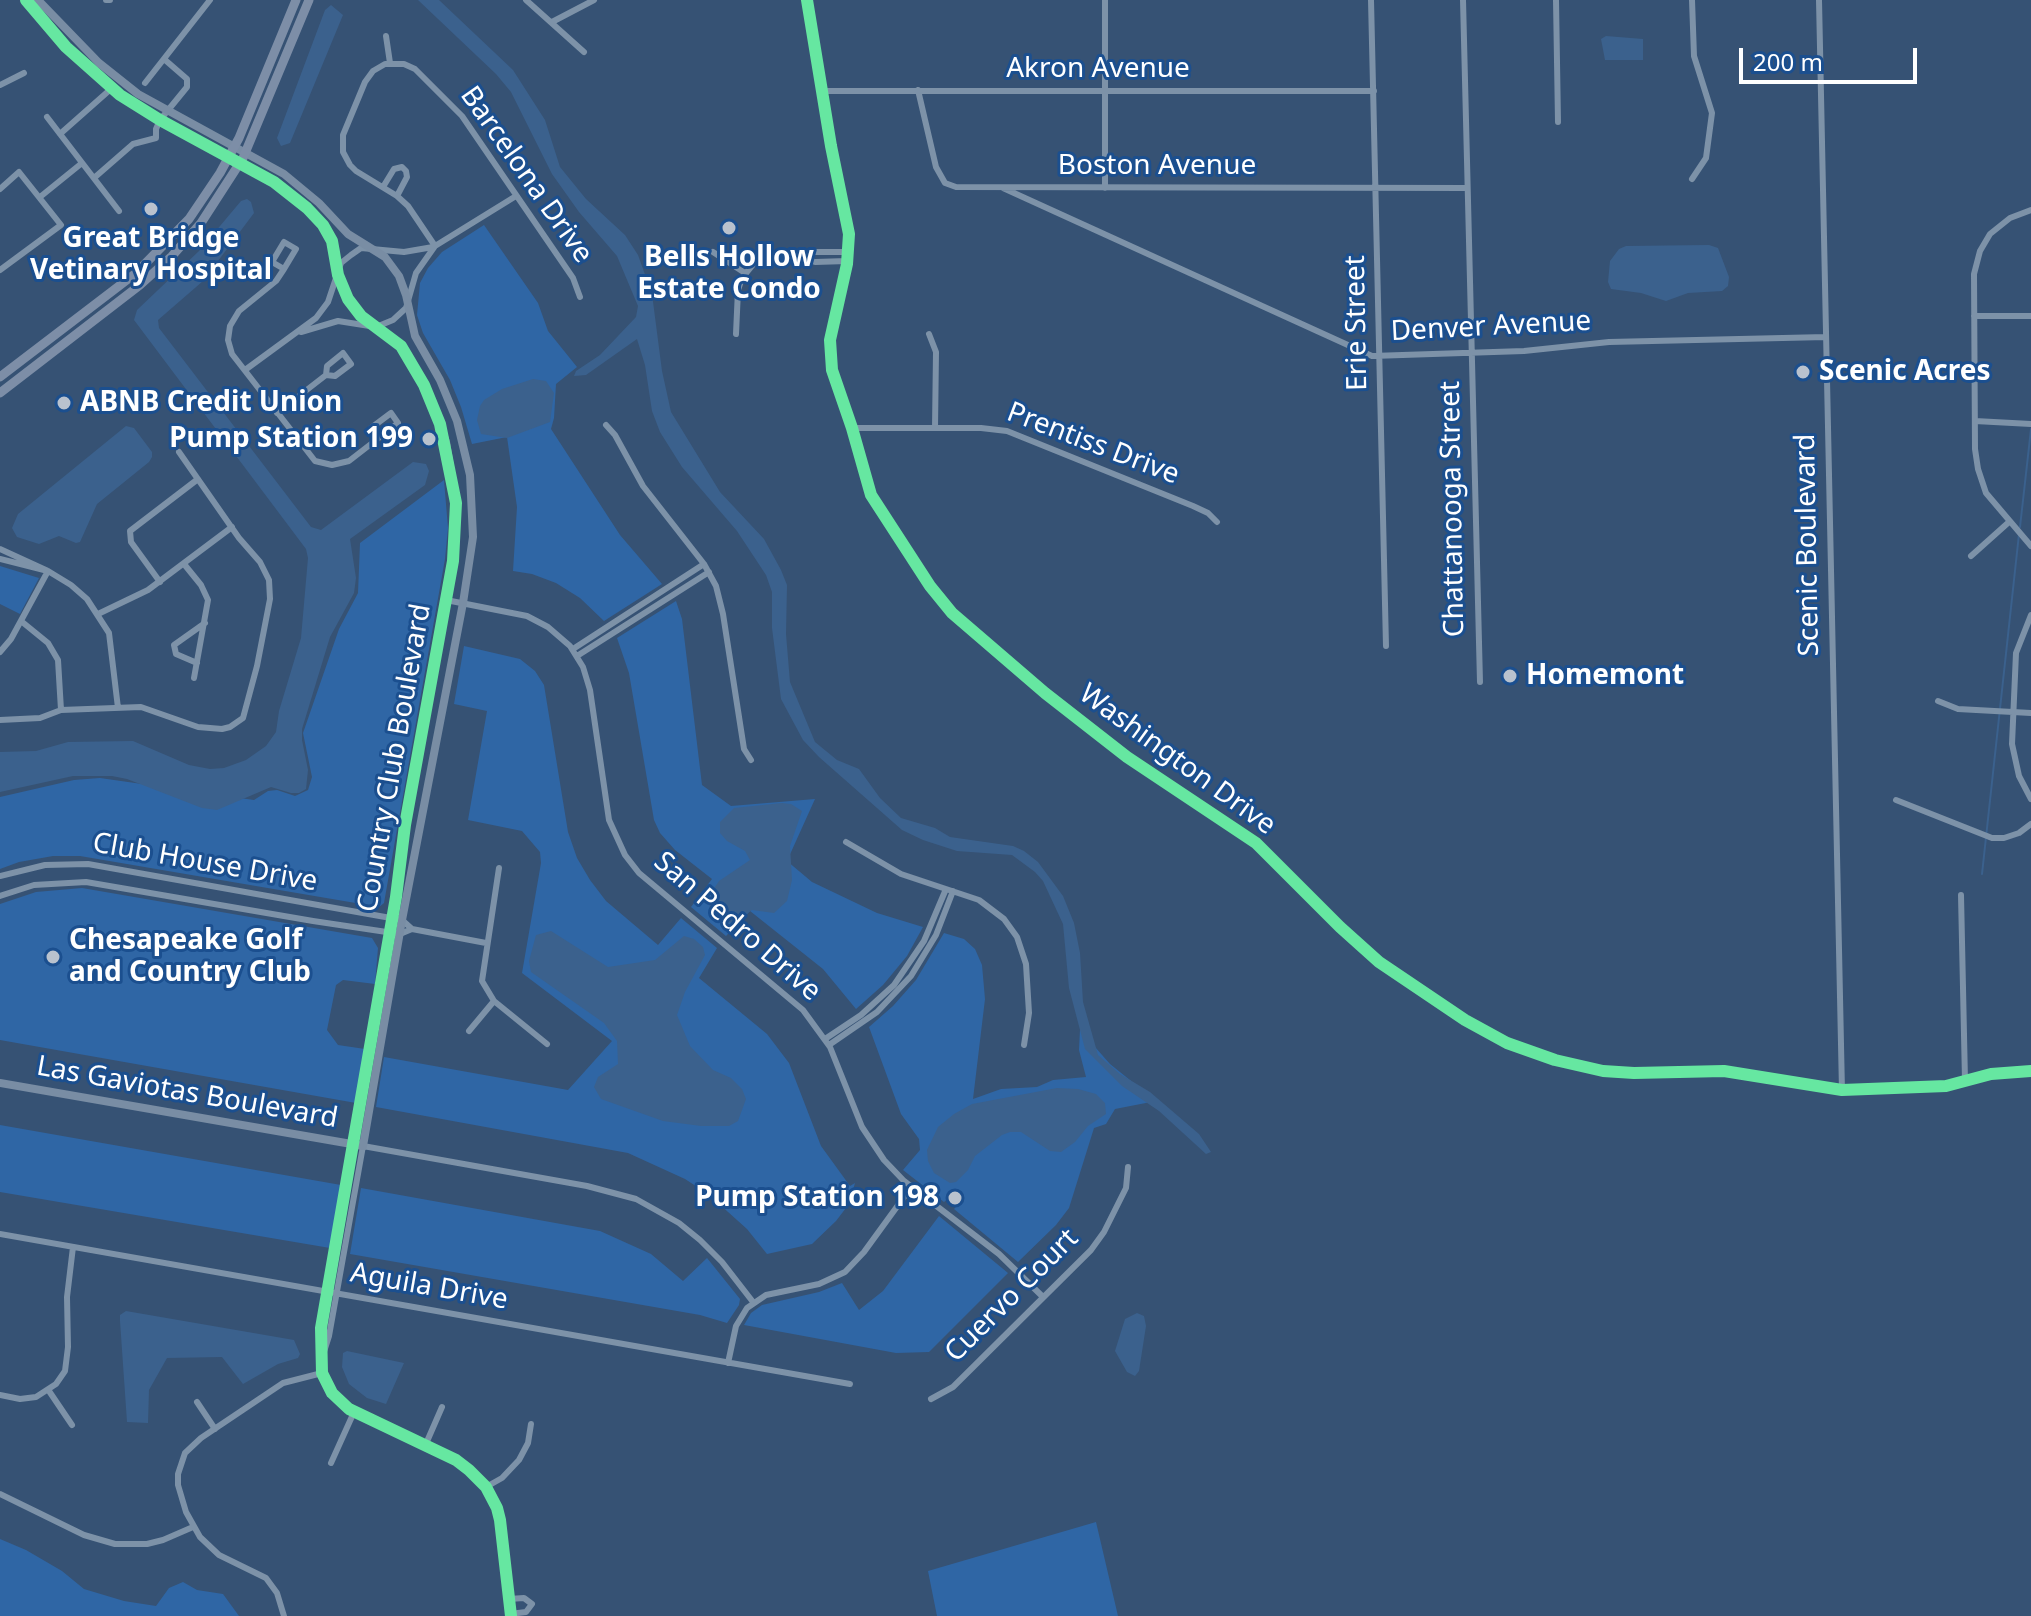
<!DOCTYPE html>
<style>
body{margin:0}
#map{position:relative;width:2031px;height:1616px;overflow:hidden;background:#365274;font-family:"Noto Sans",sans-serif}
canvas{display:block}
.scale{position:absolute;left:1739px;top:48px;width:178px;height:36px;box-sizing:border-box;border:4px solid #fff;border-top:0;padding-left:10px;font-size:24px;line-height:28px;white-space:nowrap;color:#fff;-webkit-text-stroke:6px #1b4f8f;paint-order:stroke}
</style>
<div id="map">
<canvas width="2031" height="1616"></canvas>
<div class="scale">200 m</div>
</div>
<script>
const g = document.querySelector('canvas').getContext('2d');
g.lineJoin = 'round';
function fillPath(path, color) {
  g.fillStyle = color;
  g.fill(path, 'evenodd');
}
function shape(rows) {
  const path = new Path2D();
  for (const r of rows) {
    path.moveTo(r[0], r[1]);
    for (let i = 2; i < r.length; i += 2) path.lineTo(r[i], r[i + 1]);
  }
  return path;
}
function strokePath(path, color, width, dash) {
  g.strokeStyle = color;
  g.lineWidth = width;
  g.lineCap = dash ? 'butt' : 'round';
  g.setLineDash(dash || []);
  g.stroke(path);
}
function drawText(font, color, halo, rows, align = 'center') {
  g.font = font + ' "Noto Sans",sans-serif';
  g.lineWidth = 6;
  g.setLineDash([]);
  g.textBaseline = 'middle';
  g.strokeStyle = halo;
  g.fillStyle = color;
  for (const [text, x, y, turn = 0] of rows) {
    g.save();
    g.translate(x, y);
    g.rotate((+turn || 0) * Math.PI / 180);
    g.textAlign = isNaN(turn) ? turn : align;
    if (halo) g.strokeText(text, 0, 0);
    g.fillText(text, 0, 0);
    g.restore();
  }
}
fillPath(shape([
 [484,225,538,303,548,331,577,367,556,384,554,418,551,429,620,535,662,584,604,621,580,598,556,583,532,574,513,571,517,507,507,437,472,444,461,407,450,380,423,333,417,315,420,283,428,268,442,252],
 [444,480,448,528,445,559,384,903,379,907,80,856,53,856,19,862,0,869,0,797,74,780,100,778,254,800,268,791,277,790,295,796,308,790,312,777,303,733,339,629,358,593,360,543],
 [0,566,39,578,20,614,0,604],
 [676,601,682,619,702,785,731,806,815,799,787,861,812,882,877,913,923,927,907,956,883,985,856,1009,823,969,750,911,726,936,691,907,712,879,675,850,660,833,654,820,629,673,617,638],
 [464,646,520,659,535,671,544,685,568,832,577,858,590,880,606,901,658,945,681,918,717,948,699,978,767,1034,789,1063,821,1146,850,1186,855,1183,849,1204,836,1221,812,1244,767,1254,747,1229,708,1194,685,1179,628,1153,376,1107,384,1057,568,1090,612,1041,522,973,541,863,540,852,522,831,468,820,487,711,454,704],
 [82,888,372,938,378,948,375,984,343,980,336,985,327,1030,338,1045,365,1049,356,1103,0,1040,0,904,36,892],
 [944,933,964,939,975,949,982,965,985,999,973,1099,1001,1089,1037,1087,1053,1080,1086,1077,1079,1050,1081,1009,1095,1047,1110,1064,1156,1101,1115,1109,1106,1124,1094,1128,1069,1208,1056,1225,1018,1262,954,1209,963,1199,954,1193,944,1202,903,1170,920,1150,919,1139,901,1114,869,1027,893,1006,916,980],
 [0,1125,341,1185,330,1248,0,1192],
 [361,1188,600,1231,651,1254,683,1281,707,1258,740,1299,739,1305,727,1323,700,1315,350,1254],
 [939,1216,1008,1273,929,1352,896,1353,744,1325,751,1313,762,1305,819,1292,842,1283,859,1310,883,1291],
 [1096,1522,1118,1616,937,1616,928,1571],
 [0,1539,26,1550,62,1571,84,1589,124,1601,156,1606,169,1588,183,1582,197,1590,223,1594,239,1616,0,1616]
]), '#2f66a5');
fillPath(shape([
 [418,0,439,0,513,70,545,120,560,167,586,199,625,235,638,255,652,294,662,371,671,412,720,492,764,539,781,570,787,585,786,634,790,682,815,742,837,760,859,769,880,798,901,818,935,828,950,837,1013,846,1024,851,1038,862,1063,896,1074,923,1080,953,1083,1002,1098,1055,1120,1074,1150,1092,1199,1134,1211,1152,1206,1154,1159,1111,1122,1086,1085,1049,1069,988,1063,924,1043,881,1035,872,1012,855,957,851,923,840,902,830,819,757,803,740,781,699,772,628,772,592,766,575,737,531,682,467,660,432,652,411,645,365,637,339,586,375,574,376,576,371,600,355,636,317,638,306,617,256,579,212,552,174,511,92,496,74],
 [331,5,343,15,290,143,281,146,277,138,325,10],
 [1606,36,1643,39,1643,60,1605,60,1601,39],
 [247,199,251,202,254,213,203,281,158,320,159,328,311,527,321,530,413,462,426,464,429,471,425,485,350,539,356,578,354,593,330,637,302,729,302,740,308,770,306,789,299,793,291,793,271,787,217,810,202,808,127,779,112,776,73,776,0,792,0,752,36,751,68,742,133,741,189,765,210,769,224,768,246,760,266,746,276,732,279,711,301,638,308,558,306,549,134,320,137,310,199,251,241,201],
 [1709,245,1718,248,1729,277,1728,286,1722,291,1688,293,1666,301,1641,293,1611,289,1608,282,1610,261,1619,249,1626,246],
 [533,379,546,381,554,393,550,422,507,438,481,434,477,420,480,406,484,400,502,389],
 [126,426,134,428,152,452,152,457,149,462,97,504,80,542,76,543,59,536,39,544,17,537,12,528,18,514],
 [782,803,791,804,802,811,790,846,792,880,787,901,774,913,752,910,734,922,721,924,711,914,709,902,713,890,719,881,750,860,745,851,727,841,720,833,720,822,734,808],
 [551,931,608,967,655,960,684,936,694,939,703,947,705,955,685,992,677,1015,690,1046,713,1070,731,1078,742,1089,746,1099,738,1121,729,1126,701,1126,663,1121,601,1099,594,1087,598,1077,618,1064,617,1041,604,1023,531,972,529,961,536,935],
 [1057,1088,1078,1089,1096,1094,1105,1103,1106,1114,1088,1126,1075,1142,1061,1152,1050,1151,1021,1132,1010,1132,1002,1135,975,1156,968,1170,956,1182,950,1183,934,1173,928,1161,927,1150,938,1127,954,1114,972,1104],
 [126,1311,294,1340,300,1354,298,1358,278,1364,243,1384,222,1357,167,1358,149,1390,148,1423,127,1422,120,1321,120,1315],
 [1137,1313,1144,1316,1146,1326,1139,1371,1135,1376,1127,1372,1115,1351,1125,1319],
 [347,1351,404,1363,386,1404,367,1398,349,1384,342,1367,343,1353]
]), '#3b618d');
strokePath(shape([
 [2020,527,2031,429],
 [1982,874,2019,534]
]), '#3b618d', 2);
strokePath(shape([
 [106,0,110,0],
 [526,0,584,52],
 [807,0,831,146,849,234,847,264,830,340,832,370,852,428,871,495,930,586,952,613,1045,693,1127,757,1256,843,1340,927,1379,962,1465,1020,1507,1043,1555,1060,1603,1071,1634,1073,1724,1071,1842,1090,1946,1086,1991,1074,2031,1071],
 [1105,0,1105,188],
 [1371,0,1386,646],
 [1463,0,1480,682],
 [1556,0,1558,122],
 [1692,0,1694,56,1712,113,1706,158,1692,179],
 [1819,0,1842,1090],
 [552,22,594,0],
 [386,36,390,63],
 [145,83,210,0],
 [0,85,24,73],
 [918,90,936,167,945,183,956,187,1467,188],
 [823,91,1374,91],
 [47,117,119,211],
 [60,134,112,88],
 [94,178,133,144,156,138,156,129,160,120,187,87,187,79,164,59],
 [383,187,394,169,402,167,406,171,407,177,397,196],
 [1003,188,1372,356,1524,351,1609,342,1826,337],
 [0,189,19,172,61,225,0,270],
 [40,197,82,163],
 [2031,210,2010,218,1990,234,1980,251,1974,274,1975,449,1978,469,1986,493,2031,546],
 [435,246,408,206,397,196,356,171,350,165,343,152,343,135,365,82,373,71,385,64,404,64,415,69,462,116,573,278,580,297],
 [713,252,745,273],
 [792,255,815,262,847,261],
 [284,269,272,262,284,242,296,249,284,269,276,281,239,311,230,326,228,340,232,354,315,461,332,465,349,461,398,423,391,413,371,428,378,438],
 [1974,316,2031,316],
 [301,332,338,321,376,327,393,320,406,308,416,273,435,246,516,196],
 [736,334,738,290,742,278,755,262,764,257,785,252,848,252],
 [929,334,936,352,935,428],
 [245,370,316,318,328,302,341,263,351,255,361,248,404,252,433,247],
 [277,413,326,375,335,376,351,364,343,353,327,366,326,375],
 [1975,421,2031,424],
 [606,425,615,435,643,486,704,564,716,586,723,614,744,749,751,760],
 [852,428,981,428,1007,431,1193,506,1208,513,1217,522],
 [0,549,48,571,0,559],
 [1971,556,2009,522],
 [184,564,201,585,208,600,194,678],
 [160,582,131,542,130,531,198,479],
 [446,600,527,616,548,627,570,646,583,667,590,690,609,820,625,855,639,873,803,1010,830,1047,862,1127,884,1160,904,1181,999,1254,1043,1297],
 [98,614,148,590,232,527],
 [2031,615,2016,653,2012,744,2019,776,2031,799],
 [21,621,48,643,58,660,61,710],
 [573,649,704,564],
 [0,652,11,639,48,571,71,585,87,599,109,633,118,708],
 [577,656,709,572],
 [197,663,176,654,174,645,205,623],
 [1938,701,1958,709,2031,713],
 [0,720,40,718,61,710,141,707,198,727,222,729,230,727,243,718,257,666,270,599,269,580,260,562,239,538,179,452],
 [1896,800,1992,838,2004,838,2019,833,2031,824],
 [846,842,901,874,979,900,1004,919,1017,937,1026,964,1029,1013,1024,1045],
 [499,868,482,981,494,1001,547,1044],
 [0,876,45,865,88,864,402,920,412,929],
 [1961,895,1965,1081],
 [0,896,34,885,86,882,313,921,400,934,412,929,486,943],
 [469,1031,494,1001],
 [825,1039,861,1015,894,985,924,941,946,889],
 [829,1045,877,1012,911,976,936,935,953,891],
 [353,1145,321,1328,322,1373,332,1393,349,1409,456,1460,469,1470,486,1487,497,1508,500,1520,511,1616],
 [0,1234,850,1384],
 [321,1361,329,1336,363,1146,587,1186,636,1199,679,1223,700,1240,722,1262,753,1302],
 [728,1363,736,1326,747,1308,766,1295,819,1284,845,1272,864,1252,912,1186],
 [49,1391,72,1425],
 [0,1395,20,1399,36,1397,56,1384,65,1371,68,1347,67,1297,73,1247],
 [931,1399,953,1387,1091,1250,1104,1232,1126,1188,1128,1167],
 [197,1402,215,1429],
 [425,1446,442,1407],
 [331,1463,354,1412],
 [486,1487,502,1478,519,1460,528,1443,531,1424],
 [0,1494,84,1535,115,1544,147,1544,163,1540,193,1527],
 [509,1599,524,1598,532,1604,526,1612,510,1614],
 [284,1616,277,1593,266,1578,219,1555,200,1537,186,1512,178,1485,178,1474,185,1453,201,1438,283,1383,322,1373]
]), '#7d92a8', 6);
strokePath(shape([
 [26,0,66,47,120,95,160,120,274,182,298,200,323,225,335,248,338,275,348,299,361,316,401,346,432,402,446,442,456,503,453,561,405,825,401,869,353,1145],
 [0,1083,363,1146,402,920,463,603,473,537,470,475,457,421,440,380,415,336,406,295,399,276,385,257,348,234,319,203,284,174,138,94,99,63,38,0]
]), '#798da4', 8);
strokePath(shape([
 [0,377,136,273,189,219,220,173,239,138,296,0],
 [0,393,140,285,172,256,201,223,243,158,309,0]
]), '#7d8ea7', 9);
strokePath(shape([
 [26,0,66,47,120,95,160,120,274,182,307,208,323,225,332,241,338,275,348,299,361,316,401,346,424,385,440,424,456,503,453,561,405,825,396,897,321,1328,322,1373,332,1393,349,1409,456,1460,469,1470,486,1487,497,1508,500,1520,511,1616],
 [807,0,831,146,849,234,847,264,830,340,832,370,852,428,871,495,930,586,952,613,1045,693,1127,757,1256,843,1340,927,1379,962,1465,1020,1507,1043,1555,1060,1603,1071,1634,1073,1724,1071,1842,1090,1946,1086,1991,1074,2031,1071]
]), '#66e7a1', 12);
for (const [x, y, r, color] of [
 [151,209,8,"#b9c2ce"],
 [729,228,8,"#b9c2ce"],
 [1803,372,8,"#b9c2ce"],
 [64,403,8,"#b9c2ce"],
 [429,439,8,"#b9c2ce"],
 [1510,676,8,"#b9c2ce"],
 [53,957,8,"#b9c2ce"],
 [955,1198,8,"#b9c2ce"]
]) {
  const dot = new Path2D();
  dot.arc(x, y, r, 0, 2 * Math.PI);
  g.fillStyle = color;
  g.fill(dot);
  strokePath(dot, '#1b4f8f', 3);
}
drawText('28px', '#fff', '#1b4f8f', [
 ["Akron Avenue",1098,69],
 ["Boston Avenue",1157,166],
 ["Barcelona Drive",526,175,55],
 ["Erie Street",1357,323,-91],
 ["Denver Avenue",1491,327,-3],
 ["Prentiss Drive",1093,444,21],
 ["Chattanooga Street",1453,509,-91],
 ["Scenic Boulevard",1808,545,-91],
 ["Country Club Boulevard",395,758,-80],
 ["Washington Drive",1177,760,36],
 ["Club House Drive",205,863,10],
 ["San Pedro Drive",737,927,41],
 ["Las Gaviotas Boulevard",187,1093,10],
 ["Aguila Drive",429,1287,10],
 ["Cuervo Court",1012,1296,-45]
]);
drawText('bold 28px', '#fff', '#1b4f8f', [
 ["Great Bridge",151,239,"center"],
 ["Vetinary Hospital",151,271,"center"],
 ["Bells Hollow",729,258,"center"],
 ["Estate Condo",729,290,"center"],
 ["Scenic Acres",1819,372],
 ["ABNB Credit Union",80,403],
 ["Pump Station 199",413,439,"right"],
 ["Homemont",1526,676],
 ["Chesapeake Golf",69,941],
 ["and Country Club",69,973],
 ["Pump Station 198",939,1198,"right"]
], 'left');
</script>
